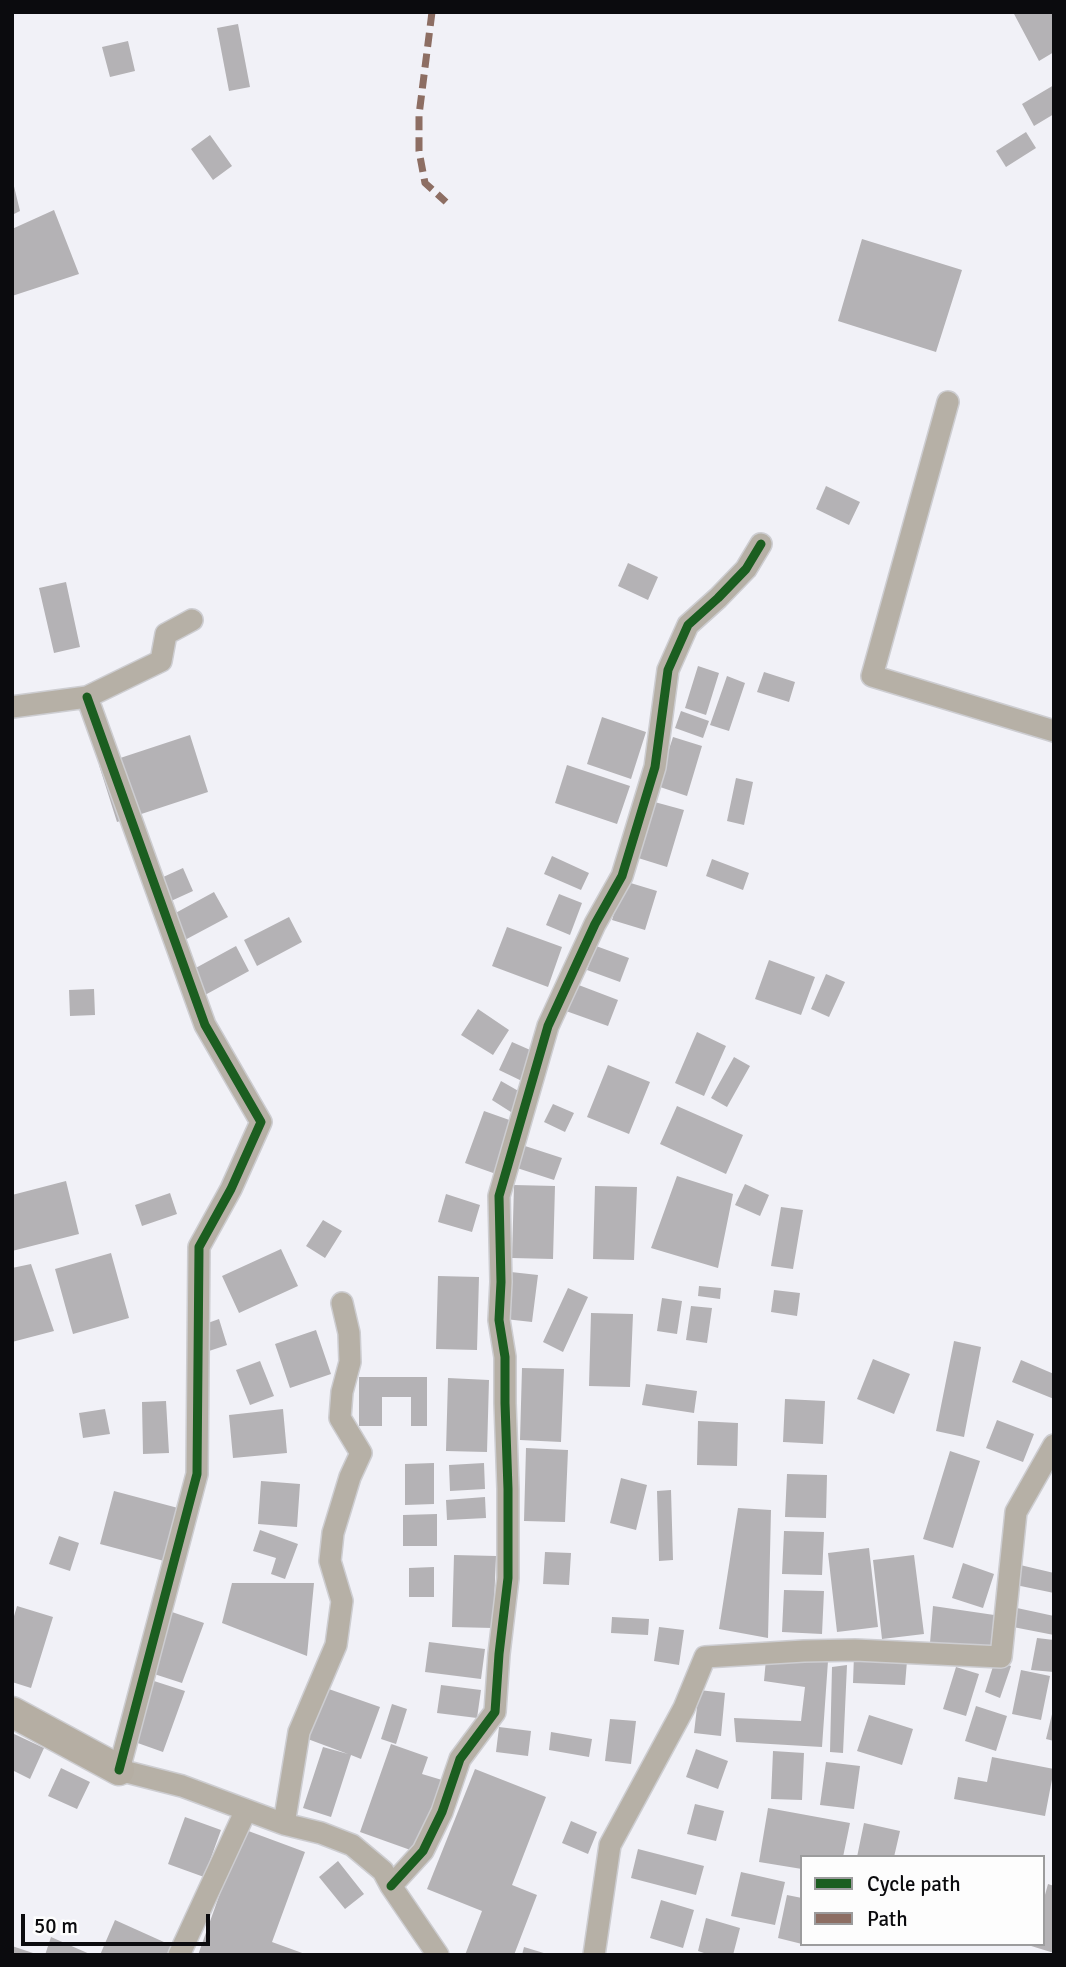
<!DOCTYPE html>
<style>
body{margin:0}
#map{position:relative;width:1066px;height:1967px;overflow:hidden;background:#f1f1f7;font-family:Signika,sans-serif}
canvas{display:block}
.frame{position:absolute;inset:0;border:14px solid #0b0b0e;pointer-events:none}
.legend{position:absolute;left:800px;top:1855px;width:245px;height:91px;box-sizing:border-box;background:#fdfdfd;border:2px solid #9c9c9d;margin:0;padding:9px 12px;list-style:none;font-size:21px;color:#0b0b0e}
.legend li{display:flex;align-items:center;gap:14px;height:35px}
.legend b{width:35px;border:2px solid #9c9c9d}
.scale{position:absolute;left:21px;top:1914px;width:189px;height:32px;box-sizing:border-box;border:4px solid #0b0b0e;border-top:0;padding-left:9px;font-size:21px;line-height:24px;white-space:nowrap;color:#0b0b0e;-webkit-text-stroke:5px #fdfdfd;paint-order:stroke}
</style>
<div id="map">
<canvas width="1066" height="1967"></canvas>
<div class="frame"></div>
<ul class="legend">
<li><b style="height:9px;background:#1b5e20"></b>Cycle path</li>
<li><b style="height:9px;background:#8d6e63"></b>Path</li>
</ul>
<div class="scale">50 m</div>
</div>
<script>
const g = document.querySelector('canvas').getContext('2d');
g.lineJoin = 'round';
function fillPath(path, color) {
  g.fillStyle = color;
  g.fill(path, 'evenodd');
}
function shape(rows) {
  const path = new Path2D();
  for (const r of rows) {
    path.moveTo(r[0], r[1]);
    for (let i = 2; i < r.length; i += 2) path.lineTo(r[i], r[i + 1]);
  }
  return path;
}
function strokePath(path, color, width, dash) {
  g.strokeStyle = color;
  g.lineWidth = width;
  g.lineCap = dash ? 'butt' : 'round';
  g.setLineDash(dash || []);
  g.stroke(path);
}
fillPath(shape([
 [1013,12,1054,12,1054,52,1039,61],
 [238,24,250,87,229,91,217,28],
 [128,41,135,71,110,77,102,47],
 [1054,85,1054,114,1034,126,1022,104],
 [1026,132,1036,148,1006,167,996,151],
 [210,135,232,166,213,180,191,149],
 [12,178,20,211,12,215],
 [54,210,79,274,12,296,12,229],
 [862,239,962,270,936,352,838,321],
 [826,486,860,502,849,525,816,509],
 [628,563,658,577,648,600,618,586],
 [66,582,80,647,54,653,39,588],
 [698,666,719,673,706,715,685,708],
 [764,672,795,682,789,702,757,692],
 [727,676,745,683,729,731,710,725],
 [681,711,709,721,703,738,675,728],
 [602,717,646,732,631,779,587,764],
 [190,735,208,792,117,822,99,765],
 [673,737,702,746,687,796,657,786],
 [567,765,630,786,617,824,555,803],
 [736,778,753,782,744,825,727,821],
 [651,801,684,810,667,867,635,857],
 [552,856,589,873,581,890,544,874],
 [712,859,749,873,743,890,706,876],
 [183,868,193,891,171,901,161,878],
 [624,881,657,891,645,930,612,920],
 [214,892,228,917,183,941,170,916],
 [559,894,582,903,570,935,546,925],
 [289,917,302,942,257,966,244,940],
 [507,927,562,947,548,987,492,966],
 [236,946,249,971,205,995,192,970],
 [596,946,629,958,620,982,587,970],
 [769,960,815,977,801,1015,755,999],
 [826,974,845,982,829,1017,811,1009],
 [576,984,618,1000,608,1026,566,1011],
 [94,989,95,1015,70,1016,69,990],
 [478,1009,509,1030,493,1055,461,1035],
 [697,1032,726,1046,704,1096,675,1083],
 [512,1042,537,1053,524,1082,499,1070],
 [734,1057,750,1066,727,1107,711,1098],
 [608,1065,650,1082,629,1134,587,1117],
 [501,1081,522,1093,514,1114,492,1100],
 [553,1104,574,1113,565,1132,544,1122],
 [677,1106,743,1135,726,1174,660,1144],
 [484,1111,515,1122,496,1174,465,1163],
 [525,1146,562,1158,554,1180,517,1168],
 [677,1176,733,1194,718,1268,651,1248],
 [66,1181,79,1234,12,1251,12,1195],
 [745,1184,769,1195,760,1216,735,1205],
 [514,1185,555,1186,553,1259,512,1258],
 [595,1186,637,1187,634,1260,593,1259],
 [170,1193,177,1214,142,1226,135,1205],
 [446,1194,480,1205,472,1232,438,1222],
 [781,1207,803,1210,793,1269,771,1266],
 [323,1220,342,1231,325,1258,306,1246],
 [281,1249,298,1286,239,1313,222,1276],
 [111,1253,129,1318,73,1334,55,1269],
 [31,1264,54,1331,12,1342,12,1268],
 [511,1272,538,1275,532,1322,505,1319],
 [438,1276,479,1277,477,1350,436,1349],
 [699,1286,721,1288,720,1299,698,1296],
 [568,1288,588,1297,563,1352,543,1342],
 [774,1290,800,1293,797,1316,771,1312],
 [662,1298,682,1301,677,1334,657,1331],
 [691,1306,712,1308,707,1343,686,1340],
 [591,1313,633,1314,630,1387,589,1386],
 [219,1319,227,1345,200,1354,191,1329],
 [316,1330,331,1374,290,1388,275,1344],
 [954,1341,981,1347,964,1437,936,1431],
 [873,1359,910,1374,894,1414,857,1399],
 [1021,1360,1054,1374,1054,1399,1012,1382],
 [260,1361,274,1396,250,1405,236,1370],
 [522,1368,564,1369,561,1442,520,1440],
 [359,1377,427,1377,427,1426,411,1426,411,1397,382,1397,382,1426,359,1426],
 [448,1378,489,1380,487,1452,446,1451],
 [646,1384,697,1391,694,1413,642,1405],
 [785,1399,825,1401,823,1444,783,1442],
 [166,1401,169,1453,143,1454,142,1402],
 [105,1409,110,1434,83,1438,79,1413],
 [283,1409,287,1453,233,1458,229,1415],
 [997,1420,1034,1434,1023,1462,986,1448],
 [698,1421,738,1423,737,1466,697,1465],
 [526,1448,568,1450,565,1522,524,1521],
 [950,1451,980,1461,953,1548,923,1539],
 [434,1463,434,1504,405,1505,405,1464],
 [484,1463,485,1489,450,1491,449,1465],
 [787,1474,827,1475,826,1518,785,1517],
 [621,1478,647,1485,636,1530,610,1523],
 [261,1481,300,1484,297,1527,258,1524],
 [671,1490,673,1560,659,1561,657,1491],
 [114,1491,178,1508,164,1561,100,1544],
 [485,1497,486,1518,447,1520,446,1500],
 [738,1508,771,1510,768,1638,719,1629],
 [437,1514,437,1546,403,1546,403,1515],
 [260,1530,298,1544,285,1579,271,1574,276,1558,253,1551],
 [784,1531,824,1532,822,1575,782,1574],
 [59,1536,79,1543,70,1571,49,1564],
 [869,1548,878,1627,837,1632,828,1553],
 [545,1552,571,1553,569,1585,543,1584],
 [454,1555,496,1556,493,1628,452,1627],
 [914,1555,924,1634,882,1639,873,1560],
 [963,1563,994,1574,983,1608,952,1598],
 [1016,1564,1054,1573,1054,1593,1011,1584],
 [434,1567,434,1597,409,1597,409,1568],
 [232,1583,314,1583,307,1656,222,1623],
 [784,1590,824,1591,822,1634,782,1632],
 [17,1606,53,1617,31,1688,12,1682,12,1623],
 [933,1606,1001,1616,995,1653,930,1643],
 [1017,1608,1054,1616,1054,1635,1013,1627],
 [172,1612,204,1623,182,1683,151,1673],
 [612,1617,649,1619,648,1635,611,1633],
 [659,1627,684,1630,679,1665,654,1661],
 [1037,1638,1054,1640,1054,1672,1031,1670],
 [429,1642,485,1649,481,1679,425,1672],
 [854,1655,907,1661,905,1685,853,1683],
 [766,1659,828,1661,822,1747,736,1742,734,1718,801,1721,805,1687,764,1681],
 [995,1660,1011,1666,1000,1698,985,1692],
 [847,1665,843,1753,830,1752,832,1667],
 [956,1667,979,1674,966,1716,943,1709],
 [1021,1670,1050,1676,1041,1720,1012,1714],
 [154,1681,185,1691,163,1752,132,1741],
 [441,1685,481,1690,477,1718,437,1713],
 [323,1687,380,1707,361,1759,351,1755,331,1817,303,1808,323,1747,348,1754,305,1738],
 [699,1690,725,1693,721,1736,694,1733],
 [392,1704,407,1709,396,1744,381,1739],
 [976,1706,1007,1716,996,1751,965,1741],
 [1053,1710,1054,1710,1054,1741,1046,1739],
 [869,1715,913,1729,902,1765,857,1751],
 [610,1719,636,1721,631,1764,605,1761],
 [499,1727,531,1731,528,1756,496,1752],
 [551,1732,592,1739,589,1757,549,1750],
 [12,1733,44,1748,30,1779,12,1770],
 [391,1744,428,1757,422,1774,442,1780,416,1852,360,1832],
 [696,1749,728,1761,718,1789,686,1777],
 [773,1751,804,1753,802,1800,771,1799],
 [992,1757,1054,1769,1045,1816,954,1799,958,1777,987,1782],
 [826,1762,860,1766,854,1809,820,1805],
 [61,1768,90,1782,77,1809,48,1796],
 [475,1769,546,1797,512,1885,537,1895,514,1955,465,1955,482,1911,427,1889],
 [695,1804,724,1811,716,1841,687,1834],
 [768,1808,850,1823,843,1857,802,1857,802,1869,759,1862],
 [185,1817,221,1830,204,1877,168,1864],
 [571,1821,597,1832,588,1854,562,1843],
 [864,1823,900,1831,894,1857,857,1857],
 [243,1829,305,1852,272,1942,305,1954,198,1955],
 [638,1849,704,1866,696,1895,631,1878],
 [338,1861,364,1894,345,1909,319,1877],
 [741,1872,785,1882,775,1925,731,1916],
 [1048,1884,1054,1886,1054,1953,1028,1945,1043,1944,1043,1902],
 [787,1895,802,1898,802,1944,778,1938],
 [661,1900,694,1910,683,1948,650,1938],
 [706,1918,740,1928,733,1955,710,1955,698,1951],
 [115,1920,175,1947,172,1955,100,1955],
 [51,1937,92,1955,45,1955],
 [12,1946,36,1954,36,1955,12,1955],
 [524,1947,547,1954,547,1955,522,1955]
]), '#b4b2b5');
const street = shape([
 [948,402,872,676,1054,731],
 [87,697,205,1025,261,1122,231,1189,199,1247,197,1474,119,1770,182,1786,284,1824,321,1833,352,1845,383,1871,391,1886,438,1955],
 [12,707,87,697,161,661,166,634,192,620],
 [284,1824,299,1732,336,1645,342,1601,330,1561,333,1533,350,1477,361,1453,340,1418,342,1392,350,1362,349,1333,342,1303],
 [391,1886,423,1851,442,1812,460,1759,495,1712,499,1654,508,1578,508,1489,505,1403,505,1357,499,1320,501,1282,499,1196,548,1026,595,924,622,876,655,767,668,670,688,625,718,598,746,569,761,544],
 [179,1955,246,1810],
 [594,1955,610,1845,684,1708,705,1657,804,1651,855,1650,1001,1657,1016,1512,1054,1445]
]);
const secondary = shape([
 [12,1712,119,1770]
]);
strokePath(street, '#cdcdd1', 24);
strokePath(secondary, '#cdcdd1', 33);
strokePath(street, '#b6b0a6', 21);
strokePath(secondary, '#b5aea3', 30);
strokePath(shape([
 [432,12,419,115,419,151,425,183,446,202]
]), '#8d6e63', 7, [14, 7]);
strokePath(shape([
 [87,697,205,1025,261,1122,231,1189,199,1247,197,1474,119,1770],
 [391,1886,423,1851,442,1812,460,1759,495,1712,499,1654,508,1578,508,1489,505,1403,505,1357,499,1320,501,1282,499,1196,548,1026,595,924,622,876,655,767,668,670,688,625,718,598,746,569,761,544]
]), '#1b5e20', 9);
</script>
